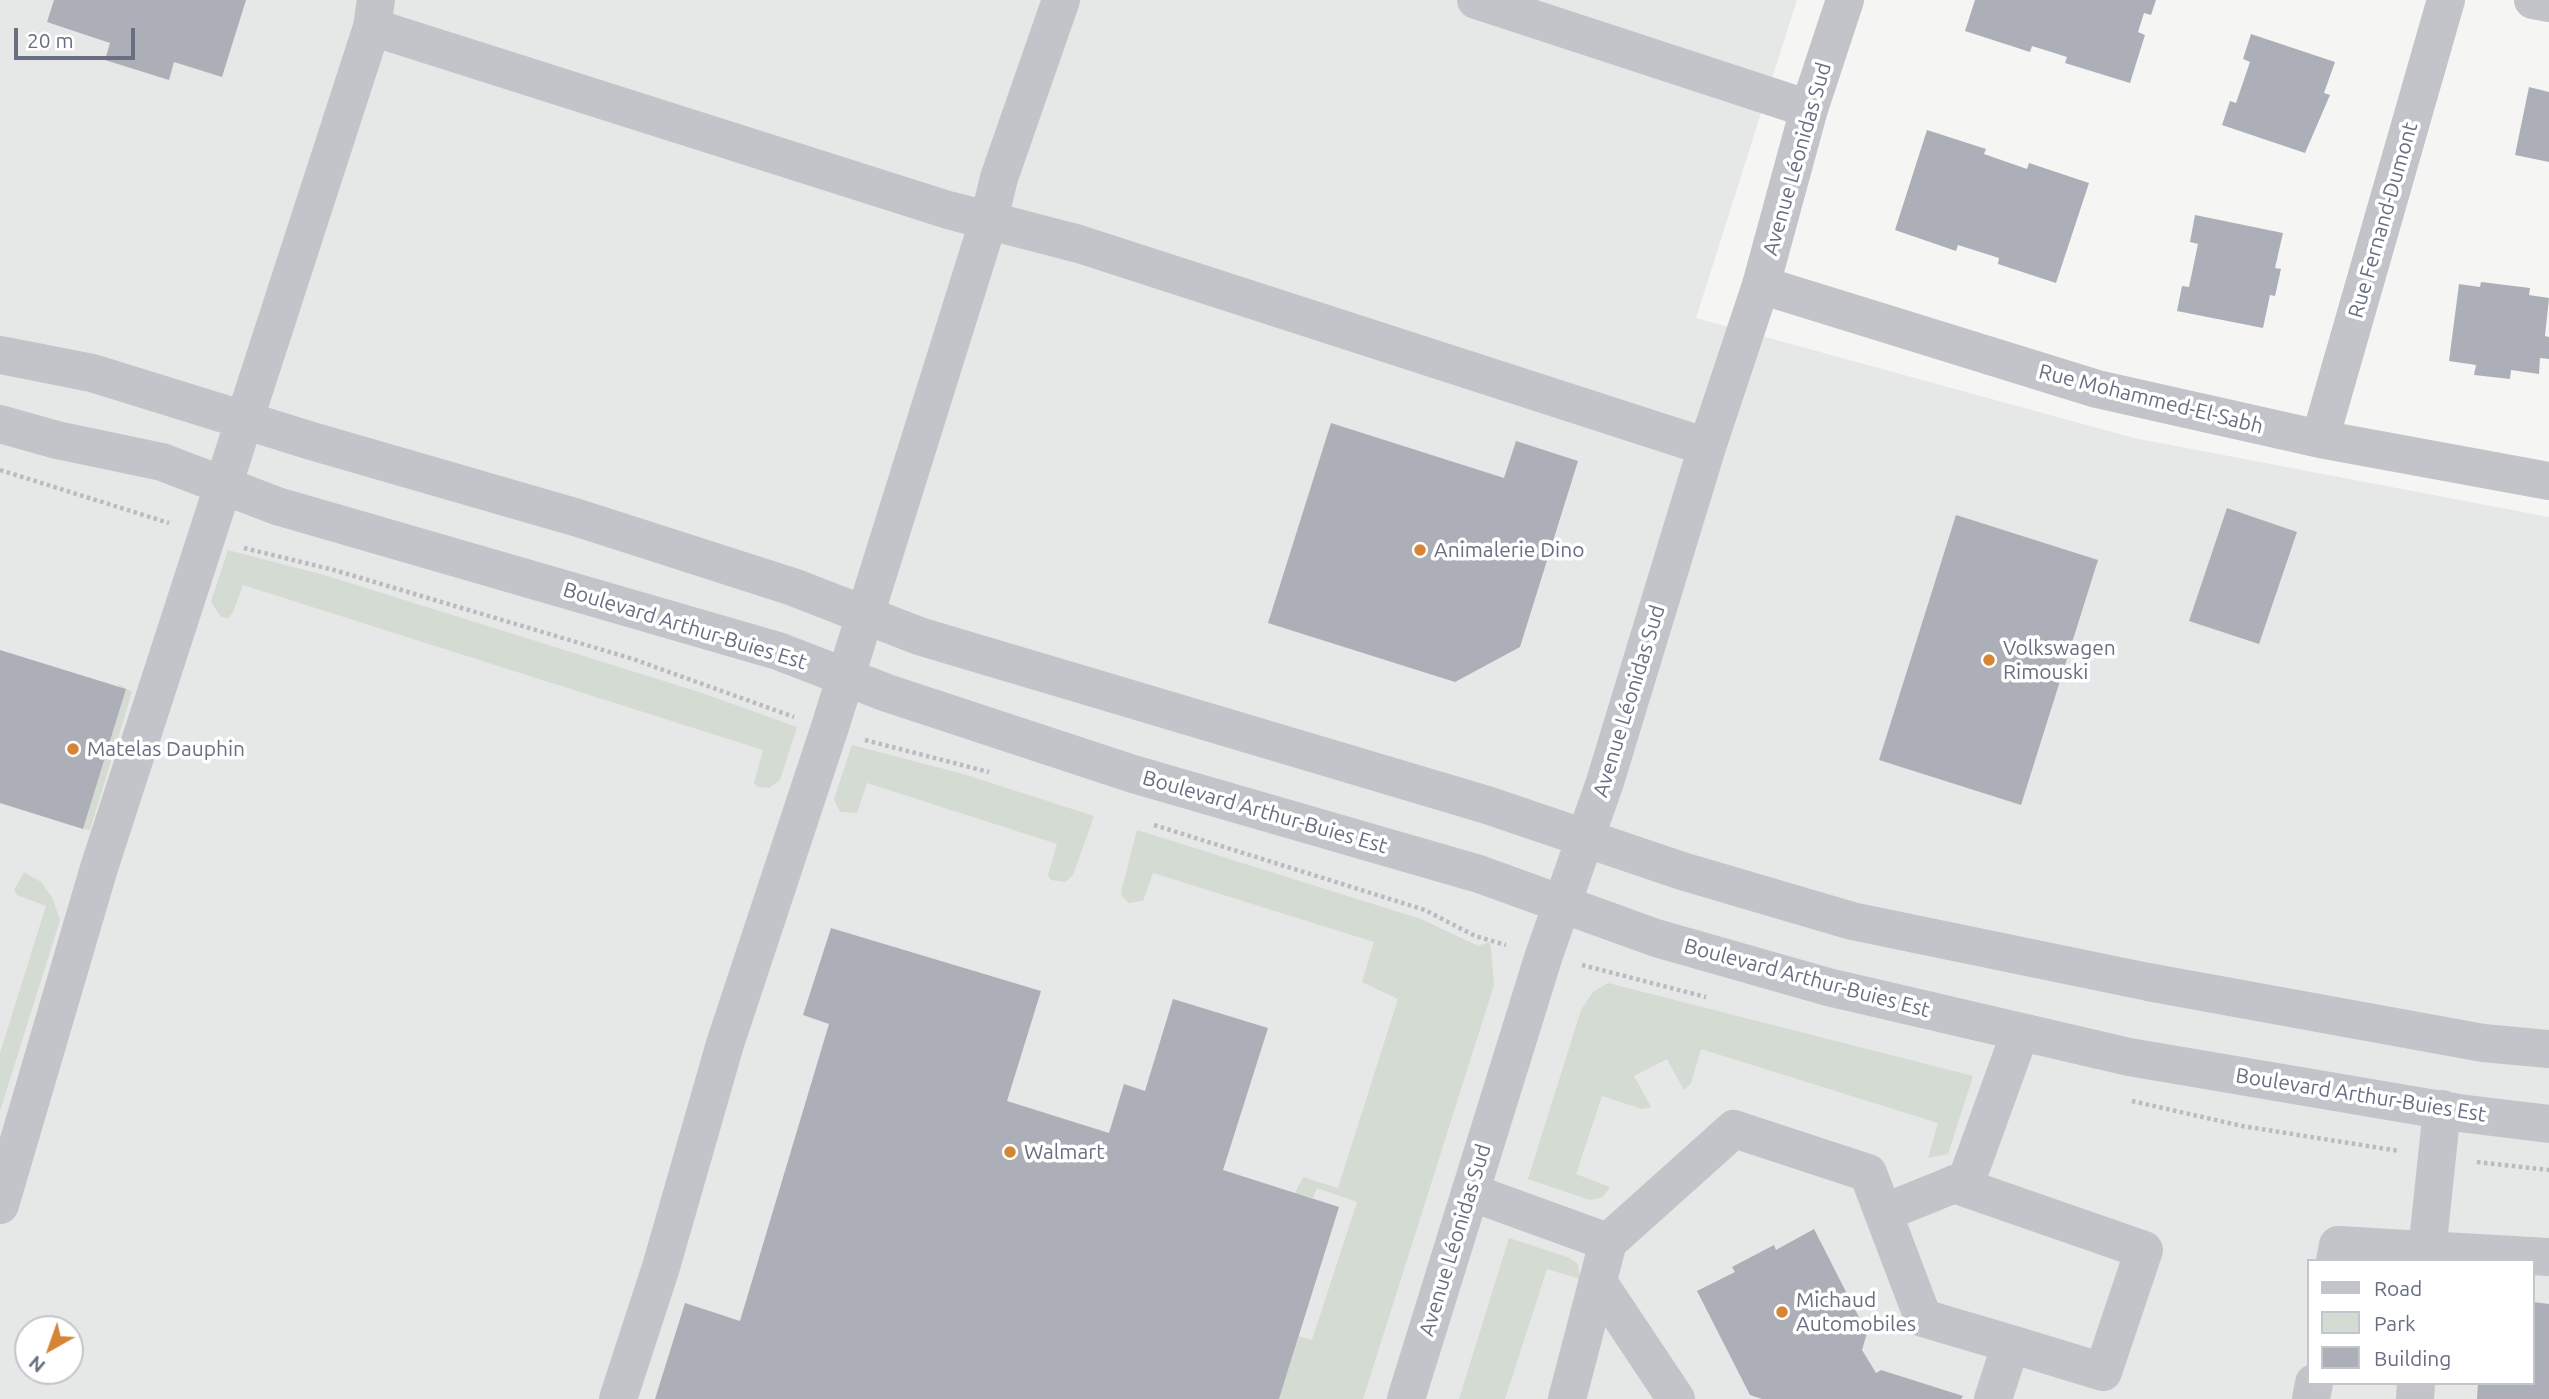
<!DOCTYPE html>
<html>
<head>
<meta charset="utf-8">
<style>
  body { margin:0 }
  #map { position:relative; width:2549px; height:1399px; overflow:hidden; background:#f5f6f3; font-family:Ubuntu,sans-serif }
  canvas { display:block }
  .legend { position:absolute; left:2307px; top:1259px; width:228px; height:126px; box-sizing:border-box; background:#fff; border:2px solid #c3c5cd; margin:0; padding:9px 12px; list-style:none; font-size:21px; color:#686f82 }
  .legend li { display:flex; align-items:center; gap:14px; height:35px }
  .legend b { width:35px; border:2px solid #c3c5cd }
  .north { position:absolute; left:14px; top:1315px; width:70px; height:70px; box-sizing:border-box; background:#fff; border:2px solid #c3c5cd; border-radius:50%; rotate:220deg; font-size:19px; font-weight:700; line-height:28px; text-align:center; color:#686f82 }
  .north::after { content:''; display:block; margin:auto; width:24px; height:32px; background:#d58535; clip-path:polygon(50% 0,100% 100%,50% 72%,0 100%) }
  .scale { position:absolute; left:14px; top:28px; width:121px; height:32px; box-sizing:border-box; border:4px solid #686f82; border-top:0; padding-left:9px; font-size:21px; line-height:24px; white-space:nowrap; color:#686f82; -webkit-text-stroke:5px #fff; paint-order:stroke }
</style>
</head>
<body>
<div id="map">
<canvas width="2549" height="1399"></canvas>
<ul class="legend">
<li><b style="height:9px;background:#c2c4c9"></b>Road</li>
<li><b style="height:19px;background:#d4dbd3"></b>Park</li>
<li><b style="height:19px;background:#acafb7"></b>Building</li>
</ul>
<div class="north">N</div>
<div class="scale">20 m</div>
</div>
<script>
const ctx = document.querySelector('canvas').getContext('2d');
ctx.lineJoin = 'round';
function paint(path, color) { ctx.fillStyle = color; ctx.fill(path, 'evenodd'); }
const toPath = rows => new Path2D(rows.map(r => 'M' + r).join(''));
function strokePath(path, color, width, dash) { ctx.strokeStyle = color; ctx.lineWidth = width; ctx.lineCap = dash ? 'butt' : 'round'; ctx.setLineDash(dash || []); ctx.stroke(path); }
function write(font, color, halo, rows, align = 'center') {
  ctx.font = font + ' Ubuntu,sans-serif'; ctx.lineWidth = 7; ctx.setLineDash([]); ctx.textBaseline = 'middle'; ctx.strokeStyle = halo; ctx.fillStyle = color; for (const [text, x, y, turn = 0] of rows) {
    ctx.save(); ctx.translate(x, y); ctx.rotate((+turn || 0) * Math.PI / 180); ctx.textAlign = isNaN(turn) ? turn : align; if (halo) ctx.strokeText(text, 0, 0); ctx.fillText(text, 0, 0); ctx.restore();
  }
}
const built = toPath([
  [0,0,1797,0,1696,318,2134,438,2549,517,2549,1399,0,1399],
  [2309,1261,2533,1261,2533,1383,2309,1383],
  [28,1329,70,1329,70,1371,28,1371]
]);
const green = toPath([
  [228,550,324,575,702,693,797,727,780,780,769,788,758,787,754,783,763,750,243,585,233,612,228,618,221,617,211,602],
  [119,684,132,692,90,830,83,829,126,689,119,686],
  [852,745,963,774,1094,816,1073,875,1065,882,1051,880,1048,875,1057,844,867,783,857,813,840,812,834,799],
  [1137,830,1421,919,1478,946,1489,942,1491,947,1494,985,1363,1399,1279,1399,1299,1336,1312,1340,1357,1202,1317,1188,1313,1198,1295,1193,1303,1177,1338,1188,1398,999,1362,982,1374,942,1153,873,1143,901,1129,903,1121,895,1122,888],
  [24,872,41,882,52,897,60,920,0,1111,0,1053,46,906,17,895,14,890],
  [1608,983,1973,1076,1948,1154,1928,1158,1938,1123,1701,1049,1691,1083,1684,1090,1667,1059,1634,1076,1651,1107,1642,1109,1602,1096,1576,1174,1610,1187,1603,1197,1590,1200,1528,1179,1581,1010,1593,992],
  [1509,1238,1570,1258,1578,1264,1580,1279,1547,1269,1505,1399,1459,1399]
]);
const building = toPath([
  [54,0,246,0,222,77,174,62,169,80,105,60,110,43,47,22],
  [1975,0,2156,0,2151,15,2144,13,2138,32,2145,35,2130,83,2065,63,2067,57,2032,46,2030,52,1965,31],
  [2251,34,2335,62,2324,93,2330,95,2305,153,2222,125,2230,101,2236,103,2250,62,2243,59],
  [2529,87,2549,92,2549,162,2515,155],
  [1927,130,1986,149,1984,154,2027,169,2029,163,2089,183,2056,283,1998,264,1999,258,1958,245,1956,251,1895,230],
  [2195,215,2283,233,2275,268,2281,269,2275,296,2270,295,2263,328,2177,311,2182,286,2189,287,2198,244,2190,242],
  [2481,282,2530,288,2529,295,2549,298,2545,336,2549,337,2549,359,2540,358,2539,374,2511,370,2510,379,2474,375,2476,365,2449,361,2459,284,2480,287],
  [1331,423,1504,478,1516,441,1578,461,1520,647,1455,682,1268,623],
  [2227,508,2297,532,2259,644,2189,621],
  [1956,515,2098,560,2021,805,1879,760],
  [0,650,126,689,83,829,0,803],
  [831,928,1041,991,1007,1101,1109,1133,1124,1084,1145,1091,1173,999,1268,1028,1223,1170,1339,1207,1279,1399,655,1399,685,1303,740,1321,829,1024,803,1015],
  [1814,1229,1867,1333,1862,1350,1876,1373,1881,1370,1963,1396,1961,1399,1762,1399,1750,1395,1697,1291,1735,1272,1732,1267,1774,1245,1776,1250],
  [2533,1302,2549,1304,2549,1399,2477,1399,2478,1383,2533,1383]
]);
const path = toPath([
  [0,470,169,523],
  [244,548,334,570,633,659,794,717],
  [865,740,989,772],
  [1154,825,1425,910,1475,936,1506,945],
  [1582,965,1706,997],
  [2132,1101,2242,1126,2399,1151],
  [2477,1162,2549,1170]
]);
const minor = toPath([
  [1476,0,1809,109],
  [2533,0,2549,3],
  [372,27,948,210,1079,244,1707,447],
  [1761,285,2097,389,2320,439,2549,481],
  [0,355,92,373,315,442,578,518,793,587,919,636,1487,805,1682,871,1852,921,2148,982,2483,1043,2549,1049],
  [0,424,57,440,162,462,277,506,778,651,887,693,1133,774,1479,874,1656,938,1828,987,2129,1057,2459,1113,2549,1124],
  [2320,439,2446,0],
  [1954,1184,2144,1250,2103,1372,2011,1344],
  [1470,1192,1608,1242,1734,1129,1868,1173,1923,1318,2011,1344,1993,1399],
  [0,1205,99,868,372,27,376,0],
  [1883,1213,1967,1179,2020,1033],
  [2335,1261,2338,1245,2549,1257],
  [2426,1261,2442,1109],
  [1598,1282,1676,1399],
  [618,1399,661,1267,725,1044,830,727,989,219,999,178,1061,0],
  [1406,1399,1544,955,1605,782,1707,447,1761,285,1809,109,1845,0],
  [1567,1399,1608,1242],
  [2311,1399,2314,1383],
  [2415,1399,2416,1383]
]);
const markers = [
  [1420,550,7,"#d58535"],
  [1989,660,7,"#d58535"],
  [73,749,7,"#d58535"],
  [1010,1152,7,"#d58535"],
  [1782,1312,7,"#d58535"]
];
const streetNames = [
  ["Avenue Léonidas Sud",1797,159,-74],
  ["Rue Fernand-Dumont",2383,220,-74],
  ["Rue Mohammed-El-Sabh",2151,399,14],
  ["Boulevard Arthur-Buies Est",685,626,17],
  ["Avenue Léonidas Sud",1629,701,-73],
  ["Boulevard Arthur-Buies Est",1265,812,16],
  ["Boulevard Arthur-Buies Est",1807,978,15],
  ["Boulevard Arthur-Buies Est",2361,1095,9],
  ["Avenue Léonidas Sud",1455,1240,-73]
];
const poiNames = [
  ["Animalerie Dino",1434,550],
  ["Volkswagen",2003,648],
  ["Rimouski",2003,672],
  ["Matelas Dauphin",87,749],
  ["Walmart",1024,1152],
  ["Michaud",1796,1300],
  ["Automobiles",1796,1324]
];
paint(built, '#e6e7e7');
paint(green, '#d4dbd3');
paint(building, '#acafb7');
strokePath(path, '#babbbf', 4.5, [3.5, 3.5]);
strokePath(minor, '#c2c4c9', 38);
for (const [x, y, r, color] of markers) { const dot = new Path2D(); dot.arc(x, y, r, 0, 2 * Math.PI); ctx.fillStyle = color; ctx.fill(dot); strokePath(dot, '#fff', 2.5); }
write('21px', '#686f82', '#fff', streetNames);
write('21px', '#686f82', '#fff', poiNames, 'left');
</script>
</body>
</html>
